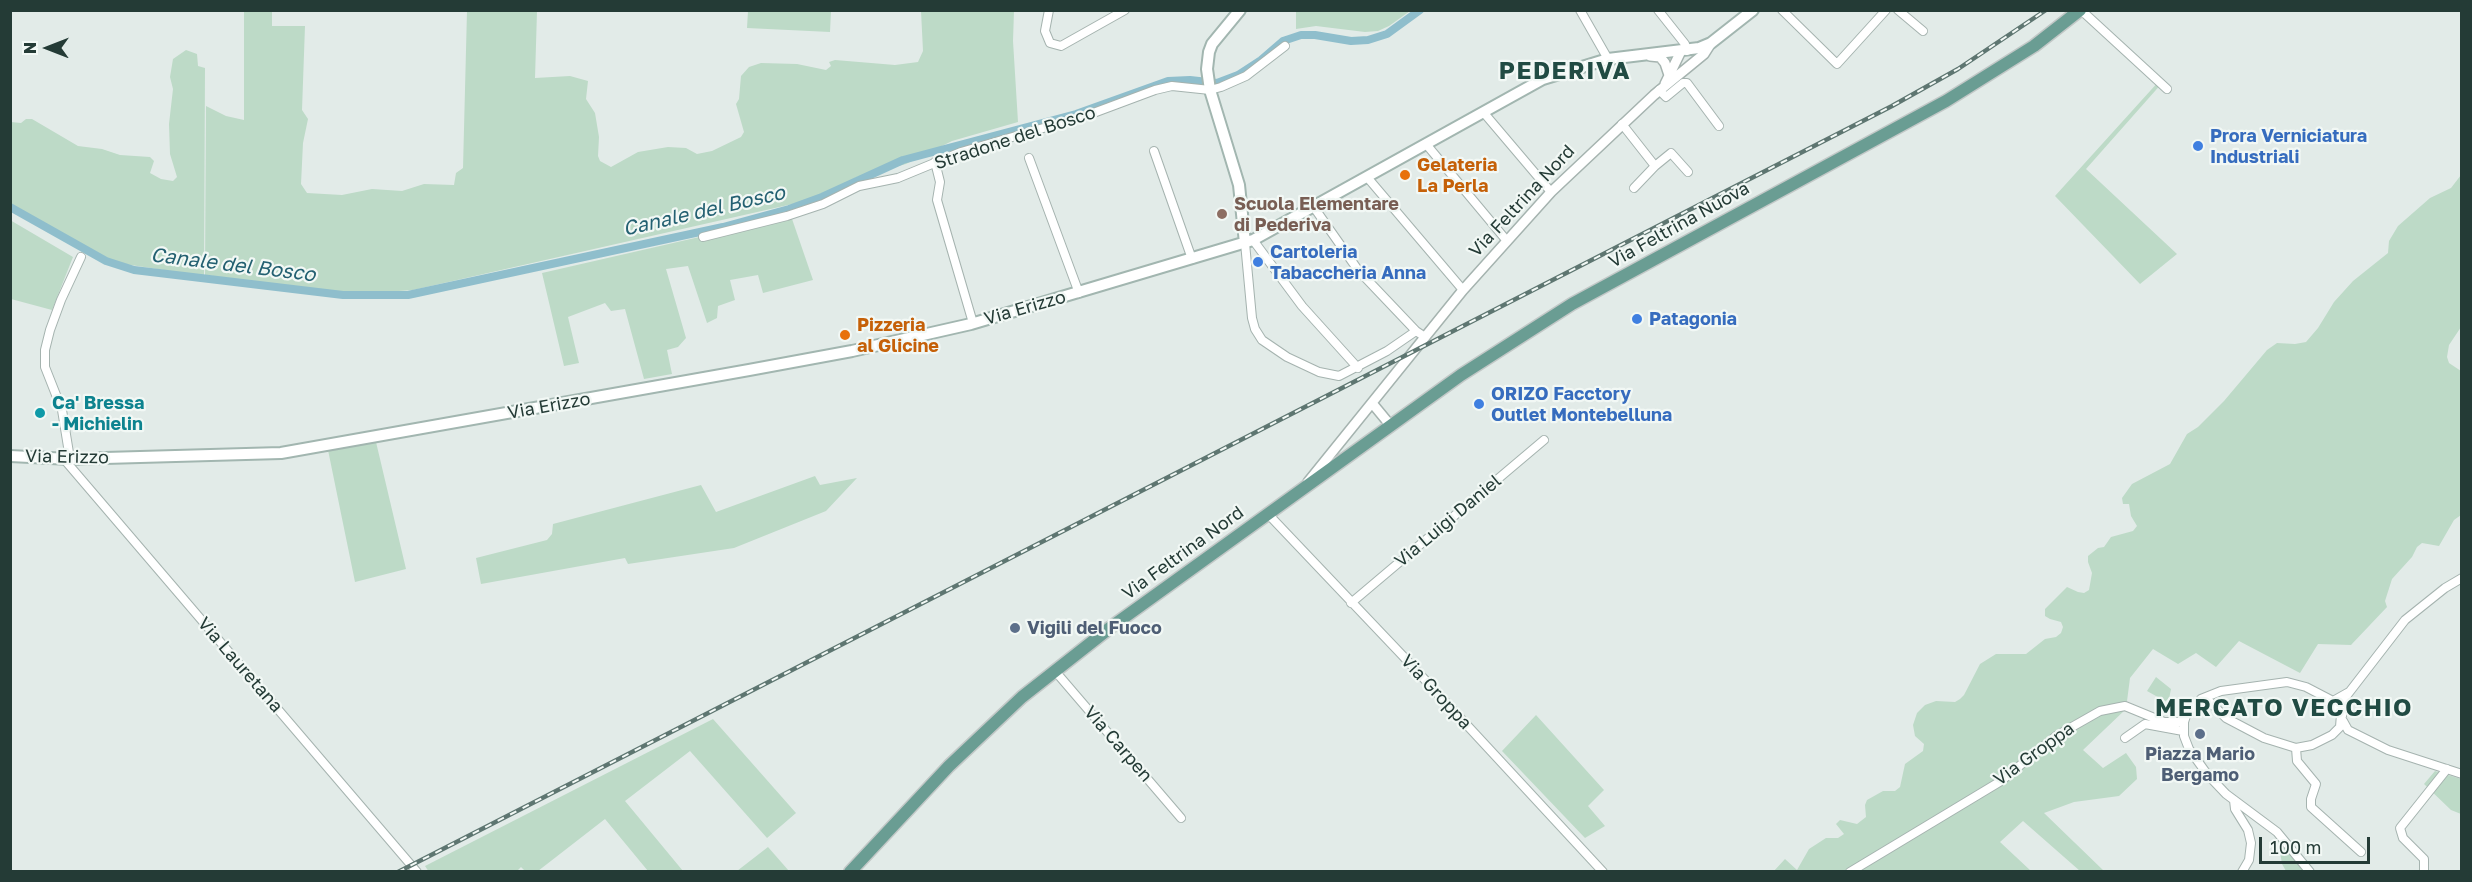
<!DOCTYPE html>
<html>
<head>
<meta charset="utf-8">
<style>
  body { margin:0 }
  #map { position:relative; width:2472px; height:882px; overflow:hidden; background:#e2ebe8; font-family:"Golos Text",sans-serif }
  canvas { display:block }
  .frame { position:absolute; inset:0; border:12px solid #243b36; pointer-events:none }
  .north { position:absolute; left:18px; top:18px; width:60px; height:60px; -webkit-text-stroke:4px #f2f8f5; paint-order:stroke; rotate:270deg; font-size:16px; font-weight:700; line-height:24px; text-align:center; color:#243b36 }
  .north::after { content:''; display:block; margin:auto; width:21px; height:27px; background:#243b36; clip-path:polygon(50% 0,100% 100%,50% 72%,0 100%) }
  .scale { position:absolute; left:2259px; top:837px; width:111px; height:27px; box-sizing:border-box; border:3px solid #243b36; border-top:0; padding-left:8px; font-size:18px; line-height:21px; white-space:nowrap; color:#243b36; -webkit-text-stroke:4px #f2f8f5; paint-order:stroke }
</style>
</head>
<body>
<div id="map">
<canvas width="2472" height="882"></canvas>
<div class="frame"></div>
<div class="north">N</div>
<div class="scale">100 m</div>
</div>
<script>
const ctx = document.querySelector('canvas').getContext('2d');
ctx.lineJoin = 'round';
function paint(path, color) { ctx.fillStyle = color; ctx.fill(path, 'evenodd'); }
const toPath = rows => new Path2D(rows.map(r => 'M' + r).join(''));
function strokePath(path, color, width, dash) { ctx.strokeStyle = color; ctx.lineWidth = width; ctx.lineCap = dash ? 'butt' : 'round'; ctx.setLineDash(dash || []); ctx.stroke(path); }
function write(font, color, halo, rows, align = 'center') {
  ctx.font = font + ' "Golos Text",sans-serif'; ctx.lineWidth = 4.5; ctx.setLineDash([]); ctx.textBaseline = 'middle'; ctx.strokeStyle = halo; ctx.fillStyle = color; for (const [text, x, y, turn = 0] of rows) {
    ctx.save(); ctx.translate(x, y); ctx.rotate((+turn || 0) * Math.PI / 180); ctx.textAlign = isNaN(turn) ? turn : align; if (halo) ctx.strokeText(text, 0, 0); ctx.fillText(text, 0, 0); ctx.restore();
  }
}
const green = toPath([
  [1370,10,1410,11,1389,26,1378,31,1365,32,1316,26,1296,29,1296,12,1293,11],
  [244,11,272,11,272,26,305,26,302,110,308,119,303,143,301,184,307,193,342,195,372,189,402,191,424,184,454,185,456,173,463,168,467,11,537,11,535,78,570,76,588,81,586,99,595,113,599,137,598,156,600,161,611,167,638,152,668,147,686,148,697,154,712,151,741,137,744,132,736,104,739,99,741,76,749,67,761,63,797,64,826,70,831,66,829,62,835,60,895,65,918,62,923,51,921,11,1014,11,1013,41,1018,122,952,141,906,164,857,177,827,193,797,203,413,290,356,294,205,275,206,106,226,116,244,120],
  [748,11,831,11,830,32,747,28],
  [186,50,197,54,198,66,205,68,204,276,124,264,103,257,11,206,11,122,21,123,26,119,32,119,78,146,102,149,120,155,150,157,154,161,150,173,161,179,173,181,177,177,170,154,169,124,173,89,170,77,173,59],
  [2160,80,2163,82,2086,169,2177,254,2140,284,2055,196],
  [2461,175,2461,327,2449,345,2447,357,2449,363,2461,371,2461,515,2454,520,2439,546,2422,543,2417,547,2412,557,2392,579,2385,601,2387,607,2351,645,2318,644,2300,673,2239,641,2216,667,2196,653,2178,664,2153,649,2130,678,2126,709,2083,750,2103,768,2126,753,2136,767,2137,779,2119,796,2074,802,2044,813,2104,871,2080,871,2023,821,2000,842,2031,871,1773,872,1785,859,1797,870,1809,849,1826,838,1838,838,1844,834,1836,824,1840,820,1857,824,1866,817,1865,805,1867,800,1883,791,1895,791,1900,787,1905,764,1923,751,1924,744,1915,736,1913,725,1917,713,1925,705,1936,701,1955,702,1960,699,1964,695,1980,664,1996,654,2026,654,2045,639,2056,637,2061,633,2063,627,2061,622,2050,619,2045,616,2045,609,2067,587,2078,592,2084,593,2089,590,2092,573,2088,562,2088,556,2098,548,2104,547,2111,537,2133,531,2137,526,2131,516,2129,504,2123,504,2122,498,2132,484,2170,464,2187,434,2198,427,2224,401,2267,350,2277,343,2295,344,2306,342,2318,328,2334,302,2353,281,2388,253,2389,241,2398,226,2430,198,2451,188],
  [791,216,813,280,763,293,758,275,730,280,735,300,718,306,717,318,707,323,688,266,666,269,686,338,678,347,667,350,672,374,644,379,625,309,611,311,605,303,568,317,579,363,564,366,542,273],
  [10,220,73,257,52,310,11,299],
  [376,442,406,569,355,582,328,450],
  [815,476,820,485,857,478,826,511,734,548,628,564,625,558,481,584,476,558,547,540,552,534,553,524,701,485,716,512],
  [2156,677,2171,689,2169,699,2165,701,2147,691],
  [1536,715,1604,790,1588,806,1605,826,1585,838,1502,751],
  [713,719,796,813,767,838,690,751,625,801,683,871,648,871,605,819,538,871,525,871,521,867,516,872,429,872,425,866],
  [2435,771,2461,779,2461,814,2451,810,2424,784],
  [2278,840,2305,871,2286,871,2282,864],
  [768,847,789,871,737,871]
]);
const canal = toPath([
  [10,207,106,261,134,270,343,295,408,295,723,227,789,209,822,197,903,160,1076,114,1168,81,1190,80,1217,83,1238,75,1261,60,1283,41,1301,35,1315,35,1351,41,1368,40,1387,34,1420,10]
]);
const minor = toPath([
  [1049,10,1045,31,1050,43,1061,46,1125,10],
  [1580,10,1608,59],
  [1658,10,1685,44,1687,51],
  [1782,10,1837,64,1886,10],
  [1898,10,1923,31],
  [2081,10,2167,89],
  [1659,90,1666,97,1683,83,1687,83,1719,126],
  [1484,113,1551,192],
  [1622,124,1655,166,1671,153,1688,172],
  [1426,144,1507,241],
  [1154,151,1192,259],
  [1029,158,1079,293],
  [935,162,940,182,937,200,973,323],
  [1367,177,1463,290],
  [1634,188,1655,166],
  [1313,206,1358,270,1416,331],
  [703,237,787,216,823,204,859,186,898,178,961,152,1088,115,1155,90,1172,86,1210,90,1221,87,1246,76,1285,46],
  [1253,240,1302,306,1358,368],
  [1245,243,1252,318,1255,329,1262,340,1287,357,1319,372,1339,376,1387,351,1416,331,1425,337],
  [63,458,417,872],
  [70,459,62,410,45,367,45,350,50,330,61,300,81,257],
  [1268,514,1402,655,1603,872],
  [1351,603,1544,440],
  [1055,671,1181,818],
  [2200,701,2209,701,2226,718,2264,738,2296,748,2312,745,2332,735,2340,727,2341,714,2326,700],
  [2342,716,2344,699,2405,620,2445,588,2462,578],
  [2343,721,2348,730,2388,750,2462,774],
  [2184,722,2184,736,2189,749,2207,774,2226,794,2277,832,2310,872],
  [2125,738,2145,724,2183,731],
  [2296,748,2297,761,2316,784,2311,799,2311,807,2361,852],
  [2234,800,2235,809,2248,830,2251,843,2249,860,2242,872],
  [1850,872,2001,781,2056,736,2100,711,2125,706,2164,722,2184,722,2187,713,2201,699,2221,691,2287,682,2306,687,2333,701,2349,692],
  [2424,872,2424,859,2403,838,2400,828,2447,769]
]);
const tertiary = toPath([
  [1650,56,1660,57,1665,63,1669,75],
  [1665,84,1681,51],
  [1372,403,1391,426],
  [1308,482,1463,290,1551,192,1654,95,1704,54,1711,43]
]);
const secondary = toPath([
  [1240,10,1212,44,1209,52,1207,69,1210,90,1239,185,1245,243],
  [10,456,70,459,281,453,749,370,852,351,971,324,1253,240,1543,79,1608,59,1699,48,1711,43,1753,10]
]);
const primary = toPath([
  [850,872,949,766,1022,697,1111,627,1461,375,1572,304,1946,101,2034,46,2080,10]
]);
const rail = toPath([
  [398,872,1892,106,1958,69,2046,10]
]);
const markers = [
  [2198,146,6,"#3f7fe0"],
  [1405,175,6,"#e8710a"],
  [1222,214,6,"#8d6e63"],
  [1258,262,6,"#3f7fe0"],
  [1637,319,6,"#3f7fe0"],
  [845,335,6,"#e8710a"],
  [1479,404,6,"#3f7fe0"],
  [40,413,6,"#0f9aa8"],
  [1015,628,6,"#5c6f8a"],
  [2200,734,6,"#5c6f8a"]
];
const shopNames = [
  ["Prora Verniciatura",2210,136],
  ["Industriali",2210,157],
  ["Cartoleria",1270,252],
  ["Tabaccheria Anna",1270,273],
  ["Patagonia",1649,319],
  ["ORIZO Facctory",1491,394],
  ["Outlet Montebelluna",1491,415]
];
const streetNames = [
  ["Stradone del Bosco",1015,138,-18],
  ["Via Feltrina Nord",1522,201,-47],
  ["Via Feltrina Nuova",1679,225,-29],
  ["Via Erizzo",1025,308,-16],
  ["Via Erizzo",549,406,-10],
  ["Via Erizzo",67,457,1],
  ["Via Luigi Daniel",1448,521,-40],
  ["Via Feltrina Nord",1183,553,-36],
  ["Via Lauretana",240,665,49],
  ["Via Groppa",1436,692,47],
  ["Via Carpen",1118,744,49],
  ["Via Groppa",2034,754,-36]
];
const foodNames = [
  ["Gelateria",1417,165],
  ["La Perla",1417,186],
  ["Pizzeria",857,325],
  ["al Glicine",857,346]
];
const educationNames = [
  ["Scuola Elementare",1234,204],
  ["di Pederiva",1234,225]
];
const cultureNames = [
  ["Ca' Bressa",52,403],
  ["- Michielin",52,424]
];
const serviceNames = [
  ["Vigili del Fuoco",1027,628],
  ["Piazza Mario",2200,754,"center"],
  ["Bergamo",2200,775,"center"]
];
const waterNames = [
  ["Canale del Bosco",704,211,-13],
  ["Canale del Bosco",233,265,7]
];
const districtNames = [
  ["PEDERIVA",1565,71],
  ["MERCATO VECCHIO",2284,708]
];
paint(green, '#bddac7');
strokePath(canal, '#8fbecc', 8);
strokePath(minor, '#a5b3af', 10);
strokePath(tertiary, '#a5b3af', 12);
strokePath(secondary, '#a2b6b0', 14);
strokePath(primary, '#c2c8c7', 15);
strokePath(minor, '#fff', 8);
strokePath(tertiary, '#fff', 9);
strokePath(secondary, '#fff', 10);
strokePath(primary, '#6a9d93', 12);
strokePath(rail, '#5e7671', 4.5);
strokePath(rail, '#f2f8f5', 2, [7]);
for (const [x, y, r, color] of markers) { const dot = new Path2D(); dot.arc(x, y, r, 0, 2 * Math.PI); ctx.fillStyle = color; ctx.fill(dot); strokePath(dot, '#f2f8f5', 2); }
write('bold 18px', '#366cbe', '#f2f8f5', shopNames, 'left');
write('18px', '#243b36', '#f2f8f5', streetNames);
write('bold 18px', '#c56008', '#f2f8f5', foodNames, 'left');
write('bold 18px', '#785e54', '#f2f8f5', educationNames, 'left');
write('bold 18px', '#0d838f', '#f2f8f5', cultureNames, 'left');
write('bold 18px', '#4e5e75', '#f2f8f5', serviceNames, 'left');
write('italic 20px', '#236071', '#f2f8f5', waterNames);
ctx.letterSpacing = '1.5px';
write('bold 24px', '#214b43', '#f2f8f5', districtNames);
ctx.letterSpacing = '0px';
</script>
</body>
</html>
